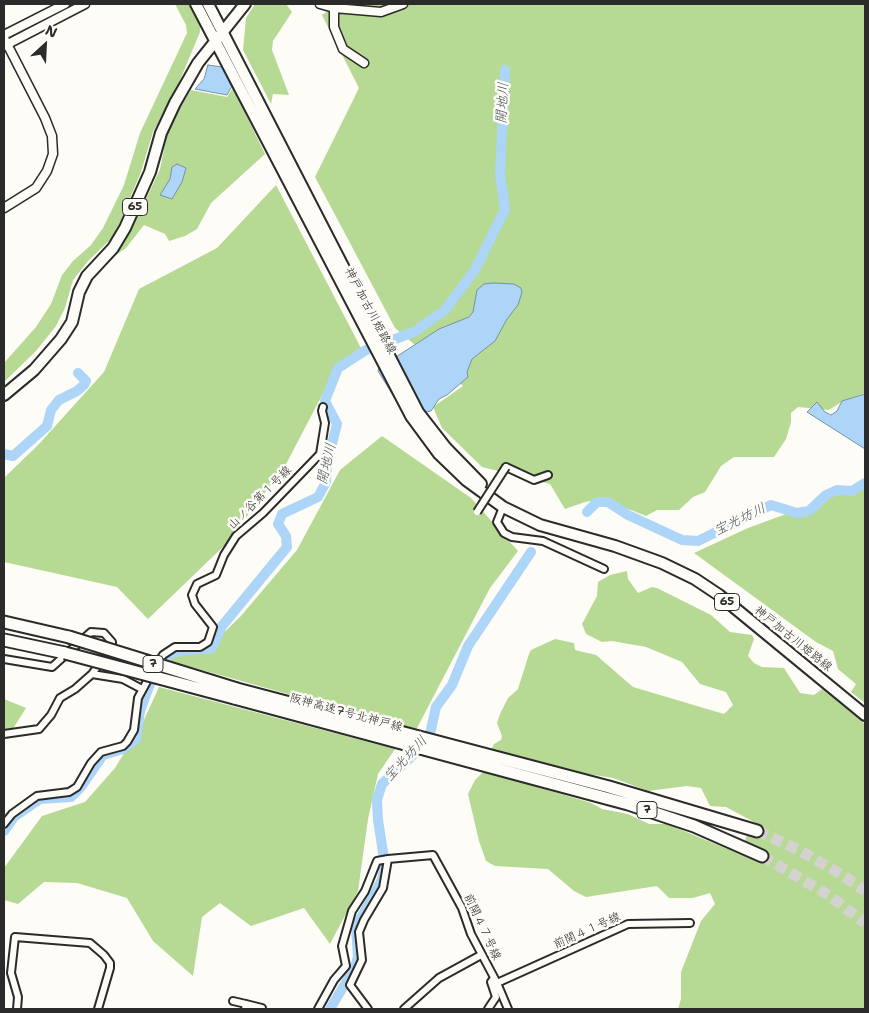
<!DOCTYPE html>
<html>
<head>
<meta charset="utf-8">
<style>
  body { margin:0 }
  #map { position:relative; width:869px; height:1013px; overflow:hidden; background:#fdfcf7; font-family:"Shantell Sans",sans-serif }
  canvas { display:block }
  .frame { position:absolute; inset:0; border:5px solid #2b2b2b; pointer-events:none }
  .north { position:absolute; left:20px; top:20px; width:50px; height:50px; -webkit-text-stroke:4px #fdfcf7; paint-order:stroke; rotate:25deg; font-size:14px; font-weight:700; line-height:20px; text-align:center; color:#2b2b2b }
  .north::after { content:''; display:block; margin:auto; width:18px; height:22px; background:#2b2b2b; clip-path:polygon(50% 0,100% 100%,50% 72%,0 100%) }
</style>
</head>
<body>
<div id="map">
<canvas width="869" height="1013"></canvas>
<div class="frame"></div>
<div class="north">N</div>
</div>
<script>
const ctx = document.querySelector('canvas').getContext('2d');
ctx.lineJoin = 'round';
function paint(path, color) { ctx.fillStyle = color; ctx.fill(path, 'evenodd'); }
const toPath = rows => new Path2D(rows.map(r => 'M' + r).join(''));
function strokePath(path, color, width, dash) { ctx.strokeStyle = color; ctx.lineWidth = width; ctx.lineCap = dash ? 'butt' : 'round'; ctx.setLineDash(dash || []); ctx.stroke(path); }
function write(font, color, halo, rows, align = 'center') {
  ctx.font = font + ' "Shantell Sans","Klee One",sans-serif'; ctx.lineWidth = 5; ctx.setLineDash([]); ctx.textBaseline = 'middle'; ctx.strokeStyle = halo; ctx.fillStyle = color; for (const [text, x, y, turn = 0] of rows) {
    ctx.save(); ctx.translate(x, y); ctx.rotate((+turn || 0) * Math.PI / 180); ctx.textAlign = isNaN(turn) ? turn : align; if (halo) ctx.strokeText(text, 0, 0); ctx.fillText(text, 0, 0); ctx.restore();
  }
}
const green = toPath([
  [175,4,191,4,201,22,200,32,180,80,153,132,141,172,114,236,89,260,73,280,65,308,56,326,36,351,4,382,4,363,36,327,51,304,62,275,73,261,91,245,103,228,124,185,140,133,187,33,186,25],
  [255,4,286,4,292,12,273,41,272,50,289,95,273,94,271,104,243,50,246,18],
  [339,4,865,4,865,393,840,403,829,410,798,407,791,413,791,422,786,439,774,457,734,457,721,466,705,492,693,497,679,510,657,510,646,516,603,499,585,502,565,509,550,484,482,467,442,428,433,407,463,386,395,328,315,177,359,88,322,15],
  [233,88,265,154,211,203,197,229,185,236,169,241,165,234,144,225,126,248,109,260,121,246,142,208,160,169,167,135,179,109,191,90,227,97],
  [276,185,361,348,330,380,285,466,226,544,148,619,117,587,4,562,4,478,39,444,104,372,139,289,217,248],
  [382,436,471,498,518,551,490,588,416,730,170,661,173,655,208,648,240,617,297,550,340,470],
  [865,482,865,703,851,692,856,684,838,669,833,651,816,642,694,553,748,528,786,514,815,508,837,493],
  [627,571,628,579,638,593,652,587,657,588,711,615,730,632,752,635,754,639,748,656,754,663,762,667,784,668,800,693,814,695,822,689,865,724,865,1009,678,1009,681,999,681,972,701,921,715,904,710,893,693,898,669,898,657,886,586,897,574,891,548,869,495,866,486,861,479,841,468,794,475,780,484,771,591,803,602,809,628,814,649,824,667,824,759,862,764,852,745,842,747,833,762,838,765,828,726,807,710,806,701,788,687,786,648,791,613,778,576,772,491,750,494,744,501,740,502,736,497,723,500,714,508,698,518,689,529,654,531,650,555,639,574,643,575,650,596,655,633,687,724,714,733,705,726,692,700,684,682,662,646,647,612,641,602,642,586,634,582,624,597,596,598,582,610,575],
  [159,687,395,749,378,774,368,819,358,891,330,944,304,908,251,926,220,903,202,917,193,976,153,941,127,898,77,883,44,882,18,904,4,900,4,868,42,816,85,802,115,768,143,722],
  [4,699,26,708,11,732,4,736]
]);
const water = toPath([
  [208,65,222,67,232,86,227,95,195,89,204,79,208,65],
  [177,164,186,168,182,182,172,199,160,195,170,179,172,167,177,164],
  [493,283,514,284,521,288,522,292,518,305,507,319,495,341,472,359,467,372,468,377,447,395,439,399,431,411,426,412,424,416,406,413,402,410,378,371,379,368,439,329,469,317,473,312,477,290,484,284,493,283],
  [865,394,865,449,807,412,817,402,825,412,831,415,837,411,842,401,865,394]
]);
const river = toPath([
  [4,454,13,456,47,426,51,410,59,400,77,391,84,385,86,381,78,373],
  [587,512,597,502,608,502,628,515,682,540,698,541,771,505,797,513,809,511,826,495,837,490,852,491,865,483],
  [4,831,14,817,40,799,71,797,81,787,103,755,123,749,136,739,140,711,150,684,166,656,179,651,212,648,222,626,287,547,286,536,278,524,282,514,318,497,326,482,327,464,337,424,325,401,338,368,366,350,414,332,445,310,475,270,505,209,500,175,505,70],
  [330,1009,355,967,358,957,356,927,382,880,385,865,378,820,377,800,382,784,415,753,430,734,436,707,452,685,468,646,531,552]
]);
const motorwayTunnel = toPath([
  [757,831,799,850,844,876,865,891],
  [762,856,830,896,865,923]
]);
const minor = toPath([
  [506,467,534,480,548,475],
  [503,507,497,522,504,533,512,537,543,541,604,569],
  [4,659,52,667,91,632,104,633,112,642,112,647,92,674,75,689,60,698,51,715,39,729,4,734],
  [156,665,163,655,175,647,200,647,208,642,213,627,195,604,192,595,197,584,216,575,224,555,236,536,263,513,320,454,325,423,322,411,323,407],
  [92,674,123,679,142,689],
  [4,824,12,814,37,796,69,792,77,787,91,763,101,752,123,746,127,742,134,730,138,698,151,674],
  [497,983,628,924,690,923],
  [233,1001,246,1004],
  [17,1009,18,997,11,973,15,937,90,943,104,955,110,963,110,968,98,1009],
  [245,1009,246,1004,262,1008],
  [318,1009,334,980,346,966,342,946,352,911,365,891,377,861,388,859],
  [368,1009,350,985,362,960,359,932,364,920,383,888,388,859,433,855,462,908,471,934,497,983,508,1009],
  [404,1009,439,978,481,955],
  [488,1009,496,997,491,982,494,978]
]);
const tertiary = toPath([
  [320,4,334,8,381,12,403,4],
  [334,8,334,27,343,49,364,63],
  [4,35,65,4],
  [4,38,45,118,52,136,53,154,47,171,36,188,4,208],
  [4,46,85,4]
]);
const primary = toPath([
  [196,4,411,416,439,454,466,480,503,507,540,525,615,546,662,563,695,579,719,595,865,715],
  [208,4,418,412,446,448,481,484],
  [4,395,34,370,61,339,72,322,79,292,87,276,113,248,125,228,150,172,161,133,175,103,198,63,245,4]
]);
const motorway = toPath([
  [4,622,69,637],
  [4,640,65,653],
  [237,689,609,787,757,831],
  [234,698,628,804,694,826,762,856]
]);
const minorBridge = toPath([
  [477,512,506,467]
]);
const motorwayBridge = toPath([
  [69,637,237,689],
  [65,653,234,698]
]);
const shields = [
  [135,207,25],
  [727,602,25],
  [153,664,20],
  [647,810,20]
];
const shieldNames = [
  ["65",135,207],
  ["65",727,602],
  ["7",153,664],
  ["7",647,810]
];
const streetNames = [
  ["神戸加古川姫路線",370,311,62],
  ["山ノ谷第１号線",260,498,-45],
  ["神戸加古川姫路線",793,639,39],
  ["阪神高速7号北神戸線",346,713,15],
  ["前開４７号線",482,927,65],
  ["前開４１号線",587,931,-24]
];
const waterNames = [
  ["開地川",503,103,-87],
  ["開地川",327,464,-77],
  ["宝光坊川",740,520,-26],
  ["宝光坊川",406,759,-47]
];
paint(green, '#b6d993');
paint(water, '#add5f7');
strokePath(water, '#7991a5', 1);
strokePath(river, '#add5f7', 10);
strokePath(motorwayTunnel, '#d3d2ce', 11, [11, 5.5]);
strokePath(minor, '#2b2b2b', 10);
strokePath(tertiary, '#2b2b2b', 11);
strokePath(primary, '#2b2b2b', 14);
strokePath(motorway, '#2b2b2b', 15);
strokePath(minor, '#fdfcf7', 6);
strokePath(tertiary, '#fdfcf7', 8);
strokePath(primary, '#fdfcf7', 10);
strokePath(motorway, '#fdfcf7', 11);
strokePath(minorBridge, '#2b2b2b', 10, []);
strokePath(motorwayBridge, '#2b2b2b', 15, []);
strokePath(minorBridge, '#fdfcf7', 6);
strokePath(motorwayBridge, '#fdfcf7', 11);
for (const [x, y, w] of shields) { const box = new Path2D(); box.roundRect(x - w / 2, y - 8.5, w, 17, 4); ctx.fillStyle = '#fdfcf7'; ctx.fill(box); strokePath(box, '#2b2b2b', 1); }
write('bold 11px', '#2b2b2b', null, shieldNames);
write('12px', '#2b2b2b', '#fdfcf7', streetNames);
write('italic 14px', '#4c565e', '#fdfcf7', waterNames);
</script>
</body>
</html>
